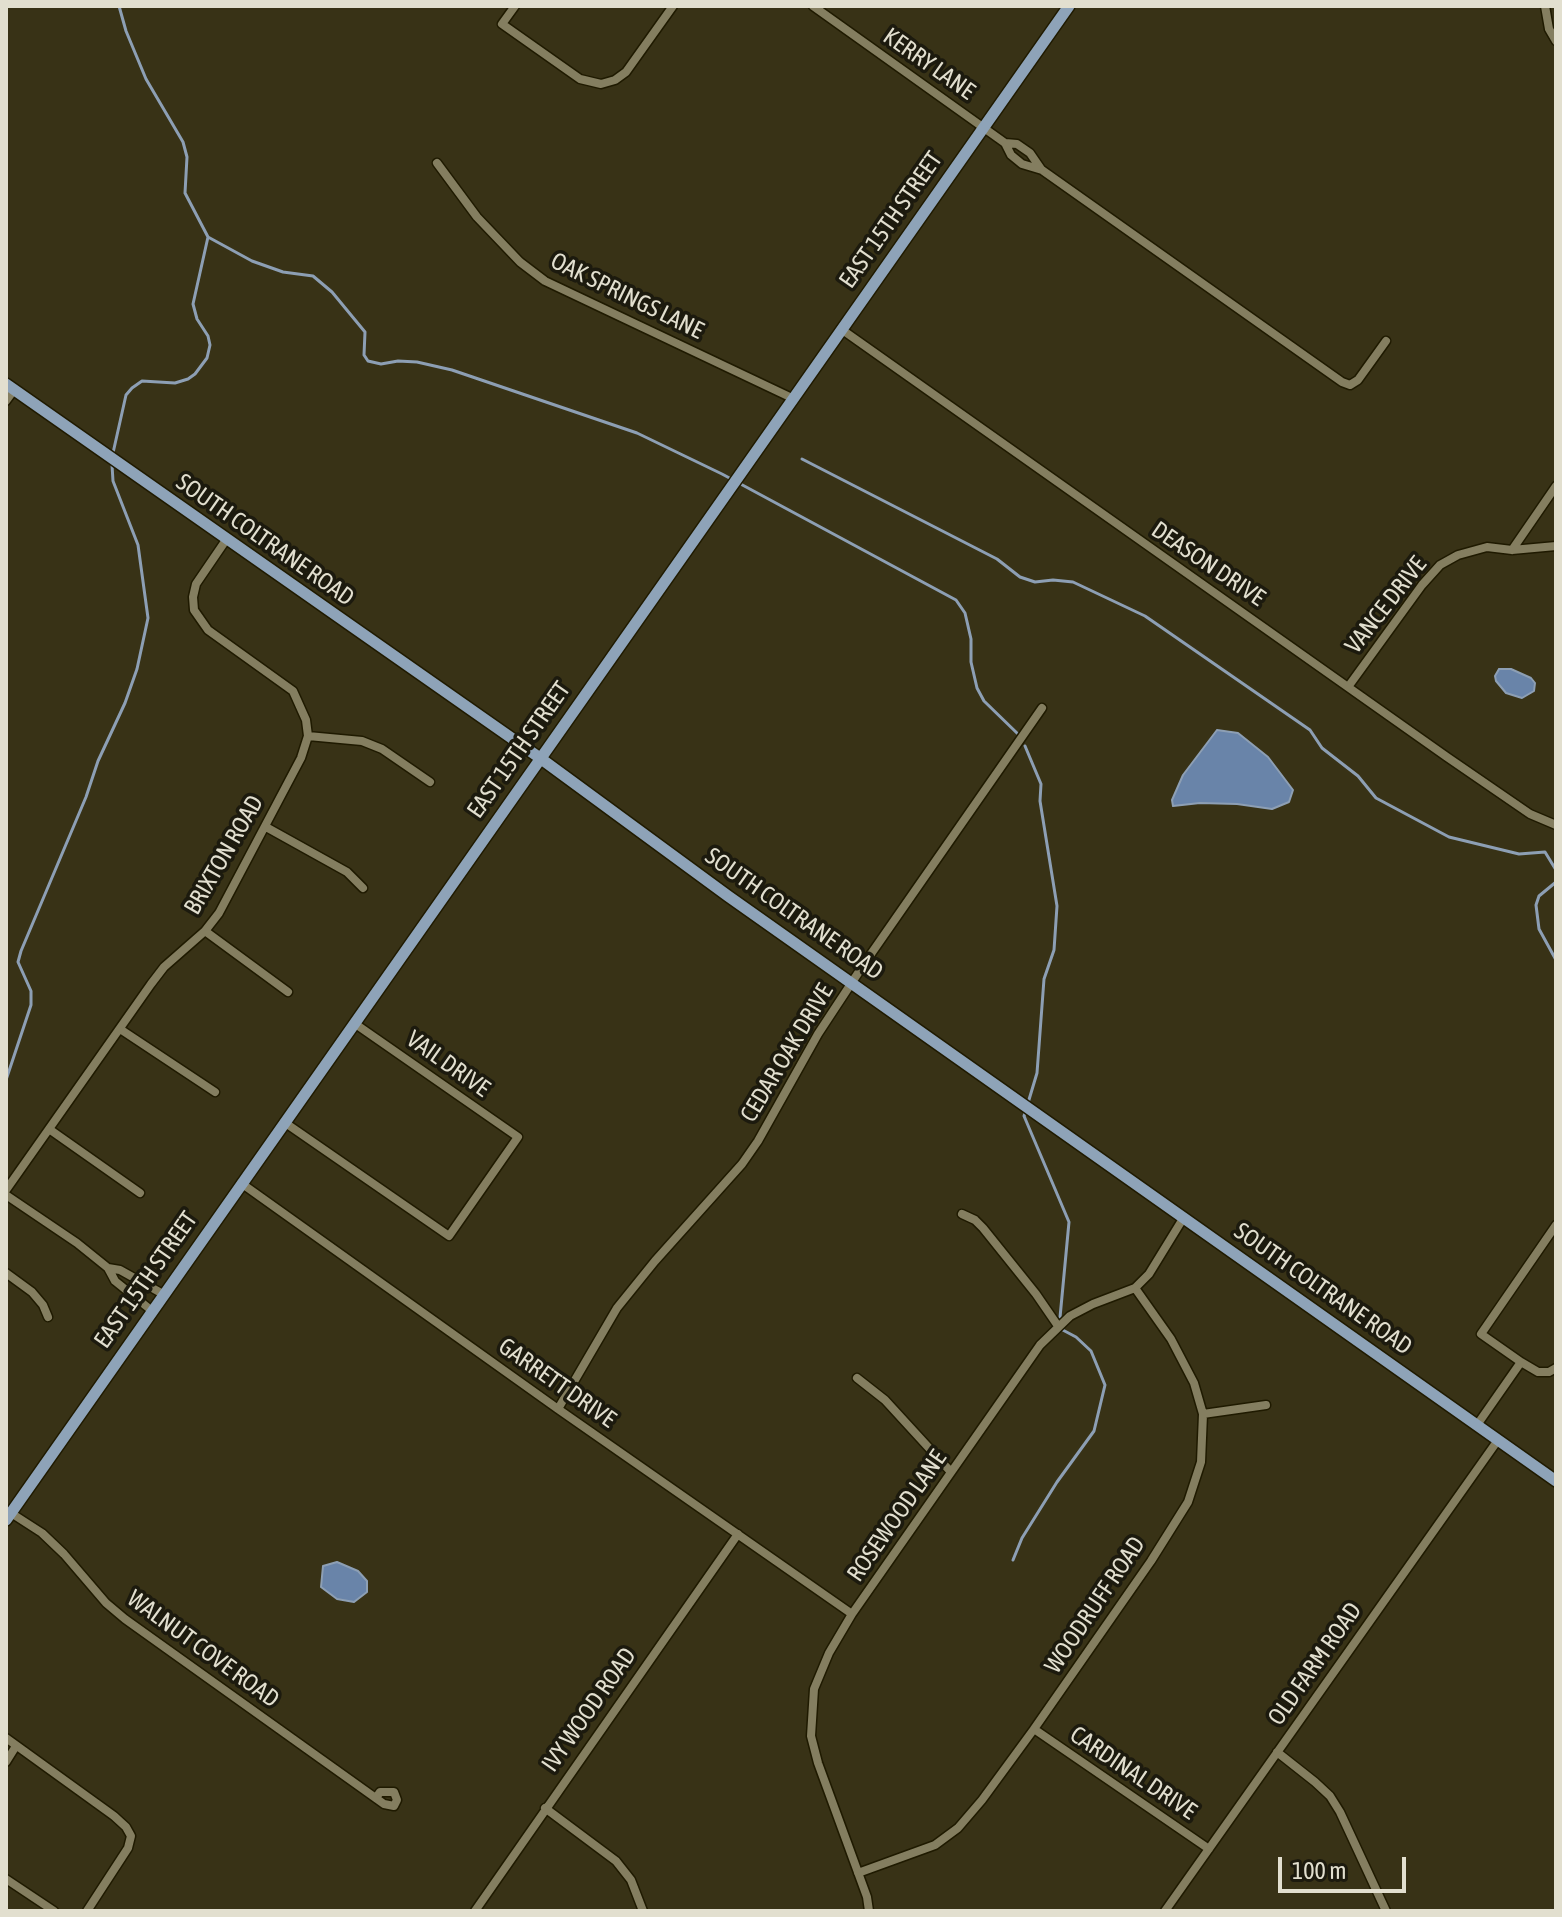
<!DOCTYPE html>
<html>
<head>
<meta charset="utf-8">
<style>
  body { margin:0 }
  #map { position:relative; width:1562px; height:1917px; overflow:hidden; background:#383216; font-family:"Asap Condensed",sans-serif }
  canvas { display:block }
  .frame { position:absolute; inset:0; border:8px solid #e2dfcf; pointer-events:none }
  .scale { position:absolute; left:1278px; top:1857px; width:128px; height:36px; box-sizing:border-box; border:4px solid #e2dfcf; border-top:0; padding-left:10px; font-size:24px; line-height:28px; white-space:nowrap; color:#e2dfcf; -webkit-text-stroke:6px #1c1a0e; paint-order:stroke }
</style>
</head>
<body>
<div id="map">
<canvas width="1562" height="1917"></canvas>
<div class="frame"></div>
<div class="scale">100 m</div>
</div>
<script>
const ctx = document.querySelector('canvas').getContext('2d');
ctx.lineJoin = 'round';
function paint(path, color) { ctx.fillStyle = color; ctx.fill(path, 'evenodd'); }
const toPath = rows => new Path2D(rows.map(r => 'M' + r).join(''));
function strokePath(path, color, width, dash) { ctx.strokeStyle = color; ctx.lineWidth = width; ctx.lineCap = dash ? 'butt' : 'round'; ctx.setLineDash(dash || []); ctx.stroke(path); }
function write(font, color, halo, rows, align = 'center') {
  ctx.font = font + ' "Asap Condensed",sans-serif'; ctx.lineWidth = 7; ctx.setLineDash([]); ctx.textBaseline = 'middle'; ctx.strokeStyle = halo; ctx.fillStyle = color; for (const [text, x, y, turn = 0] of rows) {
    ctx.save(); ctx.translate(x, y); ctx.rotate((+turn || 0) * Math.PI / 180); ctx.textAlign = isNaN(turn) ? turn : align; if (halo) ctx.strokeText(text, 0, 0); ctx.fillText(text, 0, 0); ctx.restore();
  }
}
const water = toPath([
  [1499,669,1511,669,1531,678,1535,683,1534,691,1522,698,1506,693,1496,681,1495,676,1499,669],
  [1217,730,1238,733,1268,757,1293,790,1289,802,1272,809,1237,804,1200,803,1173,806,1172,800,1183,775,1217,730],
  [337,1562,358,1571,367,1581,367,1592,354,1602,337,1599,321,1587,323,1566,337,1562]
]);
const stream = toPath([
  [119,6,126,31,146,79,183,142,187,157,185,193,208,237],
  [208,237,252,261,283,272,313,276,332,292,365,332,364,355,368,361,381,364,398,361,417,362,452,370,637,433,722,474,956,600,965,613,971,639,971,662,977,688,984,701,1019,735],
  [113,453,126,395,132,388,142,381,175,383,188,379,195,374,207,358,210,345,208,336,197,319,193,304,208,237],
  [802,459,997,559,1020,577,1035,582,1053,580,1073,582,1145,616,1310,730,1322,748,1358,776,1376,798,1449,837,1519,854,1545,852,1556,870],
  [1025,746,1041,784,1040,801,1057,906,1054,950,1044,979,1037,1073,1028,1103],
  [1556,882,1539,896,1536,905,1539,929,1556,960],
  [6,1080,31,1005,31,991,18,962,21,951,86,797,98,761,125,703,137,669,148,618,138,545,113,481,112,465],
  [1013,1560,1022,1538,1057,1482,1094,1431,1105,1385,1091,1351,1076,1337,1059,1328,1069,1222,1024,1116,1026,1110]
]);
const minor = toPath([
  [515,6,502,24,580,79,601,84,615,80,626,72,673,6],
  [813,6,1005,143,1011,155,1022,164,1042,170,1342,382,1350,385,1358,380,1386,341],
  [1545,6,1549,29,1556,41],
  [1005,143,1017,144,1030,153,1041,169],
  [437,163,477,217,520,262,545,281,792,398],
  [841,329,1447,757,1530,814,1556,825],
  [6,401,14,390],
  [1512,550,1556,486],
  [1348,687,1422,585,1440,565,1458,555,1487,547,1512,550,1556,546],
  [308,736,362,741,382,749,430,782],
  [266,827,347,872,363,888],
  [205,931,288,992],
  [120,1029,215,1092],
  [284,1122,449,1236,518,1137,354,1023],
  [49,1129,140,1193],
  [241,1183,558,1409,852,1614],
  [6,1190,151,984,164,967,205,931,219,913,301,758,308,736,306,720,293,691,208,630,194,610,193,597,196,584,226,540],
  [6,1195,77,1243,108,1268,115,1281,151,1310],
  [962,1214,975,1220,983,1228,1036,1294,1058,1326],
  [108,1268,120,1270,163,1294],
  [6,1273,32,1292,43,1305,48,1317],
  [1521,1362,1538,1372,1549,1372,1556,1368],
  [857,1378,885,1400,951,1472],
  [558,1409,617,1308,655,1261,742,1164,758,1141,818,1034,864,964,1042,708],
  [1203,1414,1266,1405],
  [1477,1425,1521,1362,1481,1334,1556,1225],
  [11,1513,42,1533,64,1554,106,1603,125,1619,384,1804,394,1806,397,1800,394,1792,380,1792,376,1798],
  [1034,1729,1209,1849],
  [6,1738,114,1816,126,1827,131,1836,128,1848,87,1911],
  [1277,1752,1315,1782,1330,1796,1340,1812,1386,1911],
  [6,1762,16,1746],
  [545,1808,616,1861,631,1880,643,1911],
  [858,1873,935,1845,958,1828,982,1800,1034,1729,1151,1561,1188,1502,1201,1462,1203,1414,1194,1383,1171,1339,1135,1288],
  [6,1879,54,1911],
  [475,1911,738,1534],
  [869,1911,867,1897,818,1763,811,1736,814,1689,829,1653,852,1614,1040,1345,1070,1316,1093,1304,1135,1288,1149,1274,1184,1217],
  [1165,1911,1498,1440]
]);
const major = toPath([
  [6,384,540,758,728,896,1556,1481],
  [6,1520,1069,6]
]);
const streetNames = [
  ["KERRY LANE",929,64,35],
  ["EAST 15TH STREET",891,220,-55],
  ["OAK SPRINGS LANE",627,296,26],
  ["SOUTH COLTRANE ROAD",265,540,35],
  ["DEASON DRIVE",1208,564,34],
  ["VANCE DRIVE",1386,605,-52],
  ["EAST 15TH STREET",519,750,-55],
  ["BRIXTON ROAD",224,855,-60],
  ["SOUTH COLTRANE ROAD",794,914,35],
  ["CEDAR OAK DRIVE",787,1053,-59],
  ["VAIL DRIVE",448,1064,35],
  ["EAST 15TH STREET",146,1280,-55],
  ["SOUTH COLTRANE ROAD",1323,1289,35],
  ["GARRETT DRIVE",557,1383,35],
  ["ROSEWOOD LANE",897,1516,-55],
  ["WOODRUFF ROAD",1095,1605,-56],
  ["WALNUT COVE ROAD",203,1649,36],
  ["OLD FARM ROAD",1315,1664,-55],
  ["IVY WOOD ROAD",589,1710,-55],
  ["CARDINAL DRIVE",1133,1773,34]
];
paint(water, '#6984a9');
strokePath(water, '#8d9fb4', 2);
strokePath(stream, '#8d9fb4', 3);
strokePath(minor, '#1f1a00', 11);
strokePath(major, '#1f1a00', 14);
strokePath(minor, '#847e60', 8);
strokePath(major, '#8ea3b8', 11);
write('24px', '#e2dfcf', '#1c1a0e', streetNames);
</script>
</body>
</html>
